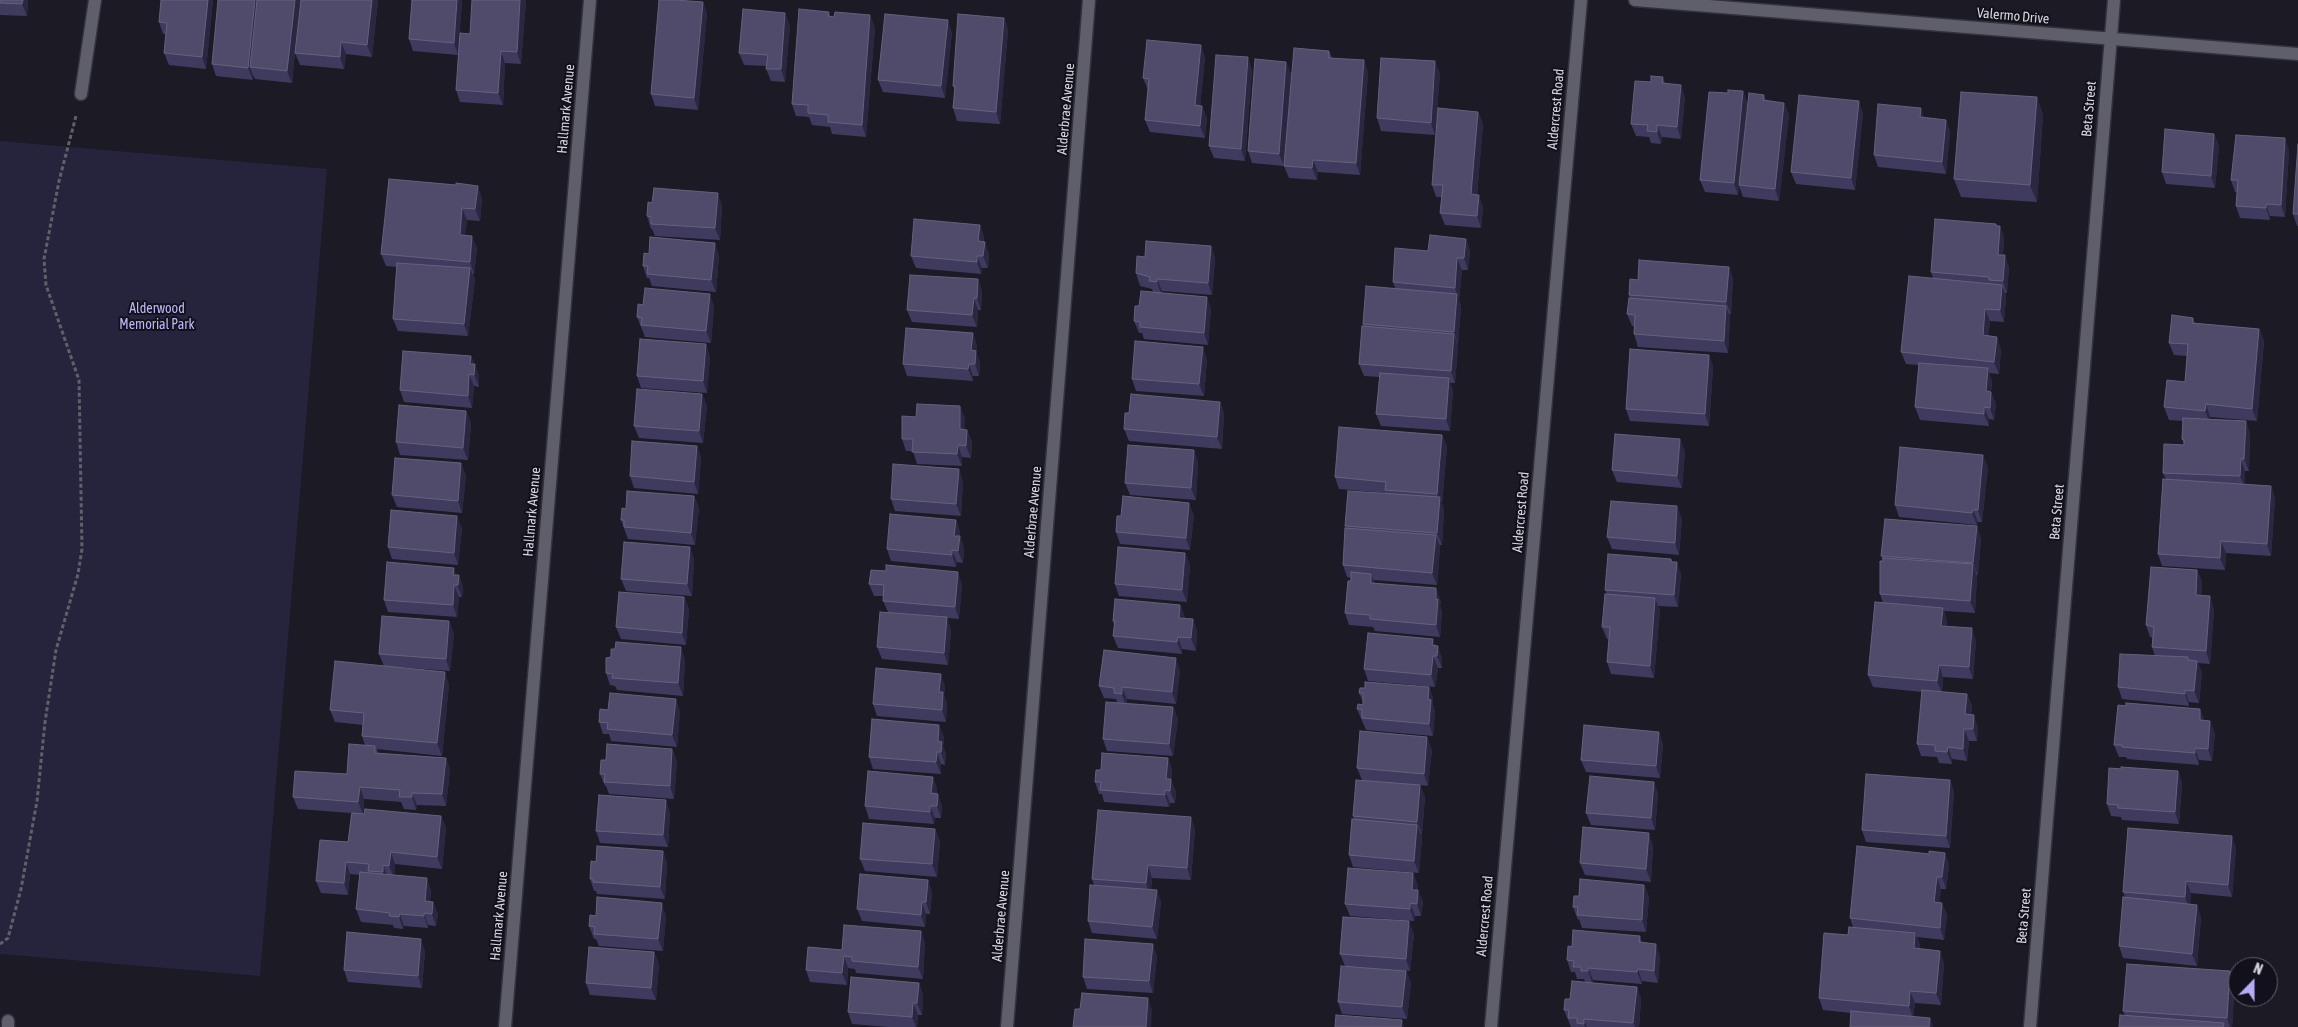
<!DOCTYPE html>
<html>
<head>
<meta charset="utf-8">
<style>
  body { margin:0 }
  #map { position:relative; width:2298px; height:1027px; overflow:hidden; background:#1b1a25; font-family:"Asap Condensed",sans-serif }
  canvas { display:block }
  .north { position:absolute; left:2228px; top:957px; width:50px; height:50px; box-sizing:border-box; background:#12111b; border:1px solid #606069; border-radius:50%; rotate:22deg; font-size:14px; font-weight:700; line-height:20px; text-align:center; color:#d6d6de }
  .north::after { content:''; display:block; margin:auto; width:18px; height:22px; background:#b5acf8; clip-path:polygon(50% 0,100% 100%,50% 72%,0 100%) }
</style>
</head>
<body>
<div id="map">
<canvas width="2298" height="1027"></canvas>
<div class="north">N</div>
</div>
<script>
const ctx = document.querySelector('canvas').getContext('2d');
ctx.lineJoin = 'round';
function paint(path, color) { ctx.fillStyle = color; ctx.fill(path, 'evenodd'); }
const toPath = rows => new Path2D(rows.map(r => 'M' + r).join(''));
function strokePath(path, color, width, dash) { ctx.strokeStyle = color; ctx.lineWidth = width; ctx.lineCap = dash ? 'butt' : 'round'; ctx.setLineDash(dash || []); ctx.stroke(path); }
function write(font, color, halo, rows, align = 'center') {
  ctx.font = font + ' "Asap Condensed",sans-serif'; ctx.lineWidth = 4; ctx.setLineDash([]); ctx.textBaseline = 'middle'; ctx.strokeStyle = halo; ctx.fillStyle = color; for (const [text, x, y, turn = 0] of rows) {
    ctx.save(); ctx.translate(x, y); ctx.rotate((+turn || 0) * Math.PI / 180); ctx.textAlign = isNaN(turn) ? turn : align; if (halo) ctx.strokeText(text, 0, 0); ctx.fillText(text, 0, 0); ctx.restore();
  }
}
const green = toPath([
  [0,141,327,169,260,976,0,954]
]);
const path = toPath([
  [0,944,8,938,21,889,37,801,45,722,56,650,78,574,82,549,79,380,46,285,44,259,59,181,76,116]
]);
const minor = toPath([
  [1635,0,2298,54],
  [81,94,95,0],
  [8,1027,8,1021],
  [505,1027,590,0],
  [1007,1027,1089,0],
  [1491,1027,1581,0],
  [2030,1027,2114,0]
]);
const wall = toPath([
  [0,0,28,0,27,16,0,15],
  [161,0,213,0,206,69,169,65,164,53,166,34,163,34,159,22],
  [300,0,292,83,255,79,253,75,253,80,216,76,212,64],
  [378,0,372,57,346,54,344,69,300,65,295,53],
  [462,0,458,55,413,51,409,39],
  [526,0,521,64,505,63,503,105,460,102,456,90,470,34],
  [703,2,707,14,698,110,655,106,651,94],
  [829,12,830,16,875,27,866,137,832,134,830,127,812,125,809,117,796,116,792,104],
  [1004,18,1008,30,1000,124,957,121,953,108,955,91,953,86],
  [790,25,785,82,771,81,766,69,767,66,744,65,739,53],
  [952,32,945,98,883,92,878,80],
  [1201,45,1205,58,1200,106,1202,106,1207,118,1205,138,1150,132,1145,120,1148,90,1143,78],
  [1329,51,1332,58,1364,60,1368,73,1360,175,1318,172,1317,180,1289,178,1284,166],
  [1286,62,1291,74,1284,166,1252,163,1248,151],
  [1252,70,1245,161,1214,158,1209,146],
  [1440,73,1435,135,1381,131,1377,118],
  [1663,77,1665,84,1685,97,1681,139,1662,137,1661,144,1651,143,1649,137,1636,136,1631,124,1651,82],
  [1743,91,1747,103,1740,173,1764,95,1766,101,1784,103,1789,115,1779,201,1743,197,1739,186,1738,195,1705,192,1700,180,1728,93],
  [2037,97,2043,115,2037,202,1961,197,1954,179],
  [1478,112,1483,124,1477,195,1483,207,1481,228,1445,225,1440,213,1442,197,1436,197,1432,185],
  [1863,113,1855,190,1796,184,1791,172],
  [1924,117,1946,120,1950,132,1946,174,1878,167,1874,155],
  [2214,134,2219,146,2215,188,2166,184,2162,172],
  [2298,144,2298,226,2297,226,2293,214],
  [2289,150,2285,217,2270,216,2270,220,2240,218,2236,206,2237,192,2235,192,2231,180],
  [389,179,482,198,480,221,467,220,465,235,477,248,474,274,473,274,475,280,468,336,398,331,393,319,397,267,386,266,381,254],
  [652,203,722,205,720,240,655,236,652,229,651,229,647,216],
  [1996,224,1997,226,2000,226,2004,238,2003,255,2009,267,2007,293,2005,293,2006,297,2004,322,1990,321,1988,336,2001,349,1999,374,1989,373,1992,381,1991,392,1996,404,1994,420,1989,419,1989,426,1920,420,1915,407,1919,365,1906,364,1901,352,1933,278,1931,272],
  [980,225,984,237,984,242,989,254,988,268,982,268,981,274,916,268,911,256],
  [1466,239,1470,251,1468,270,1462,270,1459,300,1461,306,1458,344,1457,344,1458,346,1455,383,1450,383,1453,390,1450,431,1381,426,1376,414,1380,377,1364,376,1359,364,1363,326,1363,324,1395,288,1393,282,1428,251],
  [1211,246,1215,258,1212,295,1162,291,1162,293,1211,309,1208,345,1144,339,1142,333,1139,333,1134,321,1139,306,1153,292,1152,289,1140,286,1136,273,1145,257],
  [649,254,719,255,716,292,652,286,649,278,647,278,643,266],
  [1729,267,1733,279,1731,314,1729,314,1730,318,1728,353,1638,347,1634,334,1634,326,1632,326,1627,314,1630,298,1629,295,1638,280],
  [978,279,982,291,981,310,978,310,977,327,912,322,907,310],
  [643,305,714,306,711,343,645,337,637,317],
  [2193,318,2195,323,2259,329,2264,341,2257,421,2210,417,2210,420,2250,433,2249,471,2245,471,2245,484,2271,486,2275,498,2271,556,2226,553,2225,570,2162,566,2158,554,2166,479,2163,473,2184,445,2184,444,2182,439,2183,421,2169,420,2164,407,2185,382,2187,356,2174,355,2169,343],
  [977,345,976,353,980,363,979,376,973,376,973,381,907,376,903,364],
  [1709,355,1713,367,1709,426,1630,421,1626,409],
  [471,356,479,376,479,387,474,386,472,408,404,402,400,390],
  [710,356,707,393,641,388,637,376],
  [1207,359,1204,396,1136,391,1132,379],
  [702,394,707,406,703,443,639,438,634,426],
  [1220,402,1224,414,1222,449,1129,441,1124,429,1129,413],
  [466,411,471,423,468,460,400,455,396,442],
  [916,417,965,418,964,429,967,430,972,442,971,458,962,457,962,466,917,464,913,451,906,451,902,439],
  [1442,435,1447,447,1442,504,1444,510,1442,545,1439,545,1440,547,1437,585,1374,580,1375,583,1441,601,1440,606,1442,611,1440,637,1375,631,1373,627,1349,625,1345,613,1351,578,1347,577,1343,565,1346,528,1345,526,1386,493,1339,489,1335,477],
  [697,446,701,458,698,494,634,488,630,476],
  [1194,450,1198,462,1196,500,1130,495,1125,483],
  [1685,451,1682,488,1617,482,1612,470],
  [1988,467,1982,522,1978,522,1977,525,1899,517,1895,505],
  [466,475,462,513,397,507,392,495],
  [963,481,961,516,895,511,891,499],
  [694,496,699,508,695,545,628,539,621,520,626,509],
  [1194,515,1190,550,1120,544,1116,532],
  [1682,518,1679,555,1612,549,1607,537],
  [956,520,960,532,960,536,964,548,963,563,957,562,956,567,891,561,887,549],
  [462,528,458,565,392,559,388,547],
  [1981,538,1978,575,1977,575,1975,613,1944,611,1947,620,1947,626,1976,640,1973,679,1943,677,1942,692,1967,694,1972,706,1971,715,1978,727,1977,741,1969,741,1967,761,1952,759,1952,764,1939,763,1937,757,1921,756,1917,744,1922,692,1873,687,1868,675,1883,603,1880,594,1883,560,1881,556],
  [690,547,694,560,692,596,626,591,621,579],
  [1185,553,1190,565,1187,602,1119,596,1115,584],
  [1671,559,1681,574,1678,607,1658,606,1660,610,1654,678,1611,674,1607,662,1609,639,1607,639,1602,627,1607,594,1605,590],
  [2197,570,2202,582,2201,596,2214,609,2210,664,2198,663,2202,673,2199,703,2189,702,2189,706,2122,699,2118,687,2155,656,2152,647,2153,638,2150,637,2146,625],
  [457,575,459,575,463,587,462,597,459,597,457,617,388,612,384,600],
  [869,584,962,584,959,619,947,618,951,630,948,665,882,659,877,647,888,612,883,601,884,596,874,596],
  [684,597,689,609,686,645,621,639,616,627],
  [1180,605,1185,618,1193,619,1197,631,1196,651,1182,649,1182,654,1118,648,1113,636,1114,625,1113,621],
  [449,621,454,634,450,671,384,666,379,654],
  [1435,646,1442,658,1442,668,1438,668,1435,687,1368,681,1364,669],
  [685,659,683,696,617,690,615,686,610,685,606,673],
  [1180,670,1176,704,1127,699,1127,703,1173,707,1178,719,1173,756,1107,751,1103,739,1117,702,1116,699,1104,698,1099,686],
  [449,684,442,756,377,749,378,753,446,758,450,770,446,806,417,805,416,810,404,809,401,802,364,799,363,814,441,816,446,828,442,869,395,864,394,875,431,890,430,901,433,902,438,914,436,926,428,925,428,928,404,926,403,929,394,928,393,925,361,922,356,909,360,875,350,874,348,895,321,893,316,881,348,842,351,813,298,809,293,797,347,774,365,745,362,736,363,725,335,722,330,710],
  [945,686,944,695,947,704,946,722,877,716,873,704],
  [1429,687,1433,699,1433,705,1435,712,1433,736,1366,730,1357,709,1363,705,1363,702,1359,693],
  [680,711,677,747,611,741,609,734,603,734,599,722],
  [2205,721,2210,721,2215,734,2212,761,2199,760,2199,765,2127,759,2126,757,2119,757,2114,745],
  [944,737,943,746,946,754,945,765,941,764,941,774,873,769,869,757],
  [1663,744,1660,778,1586,772,1581,760],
  [672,749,677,761,674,799,609,794,606,786,605,786,600,774],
  [1432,749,1428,786,1420,785,1425,797,1422,834,1421,834,1422,837,1419,873,1353,867,1349,855,1354,820,1353,816,1362,780,1357,768],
  [1168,758,1172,770,1171,780,1176,792,1175,803,1170,803,1169,807,1104,802,1102,794,1099,794,1095,782,1101,770],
  [2178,771,2182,783,2179,824,2122,820,2121,817,2111,816,2107,804],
  [933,777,937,789,937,794,942,806,941,818,935,818,934,824,869,819,865,806],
  [1950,780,1954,792,1950,848,1866,842,1862,830],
  [1654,782,1658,794,1655,830,1591,825,1586,813],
  [670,812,668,847,600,843,596,831],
  [935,829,940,841,937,877,865,871,860,859],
  [1195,829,1191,880,1152,878,1151,890,1161,902,1157,939,1092,933,1088,921,1094,885,1092,879],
  [1653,845,1651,882,1585,875,1580,863],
  [2236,848,2232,897,2191,893,2190,904,2201,917,2197,966,2123,958,2119,946,2125,897,2123,892],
  [663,851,667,863,665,899,597,894,596,891,594,891,590,879,596,862],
  [1945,853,1949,865,1946,889,1941,889,1939,903,1942,903,1947,915,1944,940,1917,937,1920,945,1919,949,1944,963,1941,1005,1915,1003,1913,1017,1930,1018,1933,1027,1850,1027,1851,1013,1823,1010,1819,998,1848,935,1853,927,1850,918,1929,854],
  [1413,873,1418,886,1417,890,1423,902,1421,916,1415,916,1414,921,1350,916,1345,904],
  [928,880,932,892,930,914,926,914,925,927,862,921,857,909],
  [1644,885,1649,897,1646,932,1582,928,1579,919,1578,920,1573,907,1579,896],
  [596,916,666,916,663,951,599,946,596,939,594,939,589,926],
  [921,931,925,943,923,979,856,973,855,969,848,968,847,985,810,982,806,970,842,950],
  [1414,934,1410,971,1345,966,1406,971,1411,983,1407,1019,1342,1014,1338,1002,1345,966,1340,954],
  [1640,936,1642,943,1660,956,1658,983,1642,981,1642,984,1593,980,1592,983,1637,987,1641,999,1639,1027,1571,1027,1564,1010,1570,999,1585,982,1584,979,1577,979,1575,972,1571,972,1567,960,1572,947],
  [425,951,422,988,348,982,344,970],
  [654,952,659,964,656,1000,590,995,586,983],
  [1157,956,1153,993,1087,989,1083,977],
  [2230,971,2235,983,2232,1027,2119,1027,2125,1015,2123,1011],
  [919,983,923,995,922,1015,918,1015,917,1027,888,1027,852,1024,848,1012]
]);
const shadedWall = toPath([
  [23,0,28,0,27,16,22,4],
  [208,0,213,0,206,69,202,57],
  [255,0,261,0,250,67,253,75,253,80,248,68],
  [295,0,300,0,292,83,287,71],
  [372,0,378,0,372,57,367,45],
  [457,0,462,0,458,55,454,43],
  [520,0,526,0,521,64,517,52],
  [703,2,707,14,698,110,694,98],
  [785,13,790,25,785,82,781,69],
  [870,15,875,27,866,137,862,125],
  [1004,18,1008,30,1000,124,996,112],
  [948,20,952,32,945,98,941,86],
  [341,42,346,54,344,69,340,57],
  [1201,45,1205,58,1199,117,1195,105],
  [501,51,505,63,503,105,498,93],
  [1248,57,1252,70,1245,161,1241,149],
  [1364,60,1368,73,1360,175,1356,163],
  [1435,61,1440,73,1435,135,1431,123],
  [1286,62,1291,74,1284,166,1279,154],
  [1681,85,1685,97,1681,139,1677,127],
  [1743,91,1747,103,1738,195,1734,183],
  [2037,97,2043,115,2037,202,2030,185],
  [1859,101,1863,113,1855,190,1851,178],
  [1784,103,1789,115,1779,201,1775,189],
  [1202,106,1207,118,1205,138,1200,126],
  [1921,108,1925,120,1920,117],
  [1478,112,1483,124,1476,206,1471,194],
  [1946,120,1950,132,1946,174,1942,162],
  [1657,125,1662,137,1661,144,1657,132],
  [2214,134,2219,146,2215,188,2211,176],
  [2285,138,2289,150,2285,217,2281,205],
  [1313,160,1318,172,1317,180,1312,168],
  [478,186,482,198,480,221,475,209],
  [718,193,722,205,720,240,715,228],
  [1479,195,1483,207,1481,228,1477,216],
  [2266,204,2270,216,2270,220,2266,208],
  [462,208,467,220,464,247,460,235],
  [1996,224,1999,232,2000,226,2004,238,2002,267,1998,255],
  [980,225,984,237,982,254,978,241],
  [472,236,477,248,474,274,470,262],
  [1466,239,1470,251,1468,270,1464,258],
  [985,242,989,254,988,268,983,256],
  [715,243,719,255,716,292,711,280],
  [1211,246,1215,258,1212,295,1208,283],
  [2005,255,2009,267,2007,293,2003,281],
  [977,256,982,268,981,274,977,262],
  [1457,258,1462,270,1459,300,1461,306,1458,344,1454,332,1457,294,1455,288],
  [1729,267,1733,279,1731,314,1726,302],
  [470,268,475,280,468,336,464,324],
  [978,279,982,291,981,310,977,298],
  [1157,279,1162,291,1161,294,1157,282],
  [2002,285,2006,297,2004,322,2000,310],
  [710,294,714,306,711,343,706,331],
  [1207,297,1211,309,1208,345,1204,333],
  [974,298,978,310,977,327,972,315],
  [1726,306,1730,318,1728,353,1724,341],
  [1985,309,1990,321,1987,347,1983,335],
  [2259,329,2264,341,2257,421,2252,409],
  [973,333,977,345,976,353,980,363,979,376,975,364,971,350],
  [1454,334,1458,346,1455,383,1451,371],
  [1997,337,2001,349,1999,374,1994,362],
  [706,344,710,356,707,393,703,381],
  [1203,347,1207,359,1204,396,1199,384],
  [1709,355,1713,367,1709,426,1705,414],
  [471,356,475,368,475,364,479,376,479,387,470,364],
  [969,364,973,376,973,381,968,369],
  [1988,368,1992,381,1990,403,1986,391],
  [469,374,474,386,472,408,468,396],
  [1449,378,1453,390,1450,431,1446,419],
  [1991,392,1996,404,1994,420,1990,408],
  [702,394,707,406,703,443,699,431],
  [1220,402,1224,414,1222,449,1217,437],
  [2206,404,2210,417,2210,423,2205,411],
  [960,406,965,418,964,441,960,429],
  [1984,407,1989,419,1989,426,1984,414],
  [466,411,471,423,468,460,463,448],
  [2246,421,2250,433,2249,471,2244,459],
  [967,430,972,442,971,458,966,446],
  [1442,435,1447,447,1442,504,1444,510,1442,545,1437,533,1440,500,1437,494],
  [1680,439,1685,451,1682,488,1677,476],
  [958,445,962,457,962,466,957,454],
  [697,446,701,458,698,494,694,482],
  [1194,450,1198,462,1196,500,1191,488],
  [1983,455,1988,467,1982,522,1978,510],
  [2241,459,2245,471,2245,488,2240,476],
  [461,463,466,475,462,513,458,501],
  [959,469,963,481,961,516,956,504],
  [2271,486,2275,498,2271,556,2267,544],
  [694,496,699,508,695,545,691,533],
  [1189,503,1194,515,1190,550,1186,538],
  [1677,506,1682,518,1679,555,1675,543],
  [1973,510,1978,522,1977,525,1972,513],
  [457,516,462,528,458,565,454,553],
  [956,520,960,532,960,536,964,548,963,563,958,551,954,536],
  [1977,526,1981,538,1978,575,1973,563],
  [1436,535,1440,547,1437,585,1432,573],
  [2221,541,2226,553,2225,570,2220,558],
  [690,547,694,560,692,596,687,584],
  [952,550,957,562,956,567,952,555],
  [1185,553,1190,565,1187,602,1182,590],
  [1677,562,1681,574,1678,607,1674,595],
  [1973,564,1977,576,1975,613,1970,601],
  [454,568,458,580,459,575,463,587,462,597,453,575],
  [2197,570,2202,582,2200,607,2196,595],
  [958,572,962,584,959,619,955,607],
  [1371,574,1376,586,1371,583],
  [454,585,459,597,457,617,453,605],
  [1436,588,1441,601,1440,606,1442,611,1440,637,1436,625],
  [2210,596,2214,609,2210,664,2206,651],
  [684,597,689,609,686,645,682,633],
  [1655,598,1660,610,1654,678,1650,666],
  [1180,605,1185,618,1184,630,1179,618],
  [1943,608,1947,620,1946,638,1941,626],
  [947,617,951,630,948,665,944,653],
  [1193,619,1197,631,1196,651,1191,638],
  [449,621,454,634,450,671,446,659],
  [1972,628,1976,640,1973,679,1969,667],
  [1178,637,1182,649,1182,654,1177,642],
  [1433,639,1437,651,1436,657,1432,645],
  [1438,646,1442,658,1442,668,1437,656],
  [681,647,685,659,683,696,678,683],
  [1433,656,1438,668,1435,687,1431,675],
  [1176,658,1180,670,1176,704,1172,692],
  [2197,661,2202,673,2199,703,2194,691],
  [1939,665,1943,677,1942,693,1937,681],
  [445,672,449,684,442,756,437,743],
  [941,674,945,686,944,695,947,704,946,722,942,710,939,692],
  [1122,687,1127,699,1126,706,1122,694],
  [1429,687,1433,699,1433,705,1435,712,1433,736,1429,724,1428,699],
  [2185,690,2189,702,2189,706,2185,694],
  [1967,694,1972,706,1969,726,1965,714],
  [676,699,680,711,677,747,672,735],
  [1173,707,1178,719,1173,756,1169,744],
  [2200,709,2205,721,2200,720],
  [1974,715,1978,727,1977,741,1973,729],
  [2210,721,2215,734,2212,761,2208,749],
  [939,725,944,737,943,746,946,754,945,765,941,752,938,741],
  [1964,729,1969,741,1967,761,1963,749],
  [1659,732,1663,744,1660,778,1656,766],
  [1427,737,1432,749,1428,786,1424,774],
  [1948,747,1952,759,1952,764,1947,752],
  [2195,748,2199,760,2199,765,2195,753],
  [672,749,677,761,674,799,670,786],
  [937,752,941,764,941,774,936,762],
  [446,758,450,770,446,806,442,794],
  [1168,758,1172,770,1171,780,1176,792,1175,803,1170,791,1171,782,1170,791,1166,779],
  [2178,771,2182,783,2179,824,2175,812],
  [933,777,937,789,936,805,931,793],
  [1950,780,1954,792,1950,848,1946,836],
  [1654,782,1658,794,1655,830,1651,818],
  [1420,785,1425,797,1422,834,1417,822],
  [360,787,364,799,363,814,358,802],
  [1165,790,1170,803,1169,807,1165,795],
  [412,793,417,805,416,810,412,797],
  [938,794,942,806,941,818,937,806],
  [666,800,670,812,668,847,663,835],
  [930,806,935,818,934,824,930,812],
  [441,816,446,828,442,869,437,857],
  [1191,817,1195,829,1191,880,1187,868],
  [1417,825,1422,837,1419,873,1414,861],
  [935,829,940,841,937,877,932,864],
  [1649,833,1653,845,1651,882,1646,869],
  [2232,836,2236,848,2232,897,2228,885],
  [663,851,667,863,665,899,660,887],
  [391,852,395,864,394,878,389,866],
  [1945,853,1949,865,1946,889,1942,877],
  [346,862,350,874,348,895,344,883],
  [383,865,388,877,387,884,383,872],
  [1148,865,1152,878,1150,895,1146,883],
  [1413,873,1418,886,1417,902,1412,890],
  [1937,877,1941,889,1938,914,1934,902],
  [427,878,431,890,429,913,425,901],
  [928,880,932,892,930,914,926,902],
  [2186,881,2191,893,2189,909,2185,897],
  [1644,885,1649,897,1646,932,1642,920],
  [1157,890,1161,902,1157,939,1152,927],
  [1418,890,1423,902,1421,916,1417,904],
  [433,902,438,914,436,926,432,914],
  [922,902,926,914,925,927,921,915],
  [662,903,666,916,663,951,658,939],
  [1410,903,1415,916,1414,921,1410,909],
  [1942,903,1947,915,1944,940,1940,928],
  [2197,905,2201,917,2197,966,2192,954],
  [424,913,428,925,428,928,424,916],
  [400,914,404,926,403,929,399,917],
  [1409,921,1414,934,1410,971,1406,959],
  [921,931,925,943,923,979,918,967],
  [1915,933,1920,945,1918,960,1914,948],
  [421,939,425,951,422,988,418,976],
  [1153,944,1157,956,1153,993,1149,981],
  [1656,944,1660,956,1658,983,1654,971],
  [1940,951,1944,963,1941,1005,1936,993],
  [654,952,659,964,656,1000,651,988],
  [844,956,848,968,847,985,842,973],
  [1588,968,1593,980,1592,983,1588,971],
  [1638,969,1642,981,1642,984,1637,972],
  [1406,971,1411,983,1407,1019,1402,1007],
  [2230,971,2235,983,2232,1027,2230,1027,2227,1018],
  [919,983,923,995,922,1015,917,1003],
  [1637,987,1641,999,1639,1027,1635,1027,1633,1023],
  [1910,991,1915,1003,1913,1018,1909,1006],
  [1148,998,1152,1010,1151,1027,1146,1027],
  [913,1003,918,1015,917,1027,916,1027,912,1017],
  [1930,1018,1933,1027,1929,1027],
  [1584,1019,1587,1027,1585,1027,1584,1024],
  [1402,1020,1404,1027,1401,1027]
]);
const building = toPath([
  [0,0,23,0,22,4,0,3,0,0],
  [161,0,208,0,202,57,164,53,167,23,159,22,161,0],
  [218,0,255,0,248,68,212,64,218,0],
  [257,0,295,0,287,71,250,67,257,0],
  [301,0,372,0,367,45,341,42,340,57,295,53,301,0],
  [412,0,457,0,454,43,409,39,412,0],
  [472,0,520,0,517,52,501,51,498,93,456,90,460,33,470,34,472,0],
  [659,0,676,0,703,2,694,98,651,94,659,0],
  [743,9,785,13,781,69,766,69,768,55,739,53,743,9],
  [799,9,829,12,828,16,834,17,835,12,870,15,862,125,828,122,828,115,808,113,808,105,792,104,799,9],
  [885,14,948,20,941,86,878,80,885,14],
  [958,14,1004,18,996,112,953,108,955,86,953,86,958,14],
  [1147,40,1201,45,1195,105,1202,106,1200,126,1145,120,1149,79,1143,78,1147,40],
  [1294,48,1329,51,1329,58,1364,60,1356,163,1313,160,1312,168,1284,166,1294,48],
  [1216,55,1248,57,1241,149,1209,146,1216,55],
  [1381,58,1435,61,1431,123,1377,118,1381,58],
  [1255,59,1286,62,1279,154,1248,151,1255,59],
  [1651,76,1663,77,1662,83,1681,85,1677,127,1657,125,1657,132,1647,131,1648,125,1631,124,1635,81,1651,82,1651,76],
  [1728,90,1743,91,1734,183,1700,180,1709,92,1728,93,1728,90],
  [1961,92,2037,97,2030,185,1954,179,1961,92],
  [1749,93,1764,95,1763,100,1784,103,1775,189,1739,185,1749,93],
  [1799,95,1859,101,1851,178,1791,172,1799,95],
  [1878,104,1921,108,1920,117,1946,120,1942,162,1874,155,1878,104],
  [1438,108,1478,112,1471,194,1479,195,1477,216,1440,213,1443,185,1432,185,1438,108],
  [2165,129,2214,134,2211,176,2162,172,2165,129],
  [2236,135,2285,138,2281,205,2266,204,2266,208,2236,206,2238,180,2231,180,2236,135],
  [2298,144,2298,214,2293,214,2298,144],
  [389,179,456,185,456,183,478,186,475,209,462,208,460,235,472,236,470,262,381,254,389,179],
  [654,188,718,193,715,228,651,224,651,217,647,216,648,202,652,203,654,188],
  [914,219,980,225,978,241,985,242,983,256,977,256,977,262,911,256,914,219],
  [1935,219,1996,224,1996,226,2000,226,1998,255,2005,255,2003,281,1989,280,1989,277,1931,272,1935,219],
  [1430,235,1466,239,1464,258,1457,258,1455,288,1393,282,1395,248,1428,251,1430,235],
  [650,237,715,243,711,280,647,274,648,266,643,266,644,253,649,254,650,237],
  [1146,241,1211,246,1208,283,1157,279,1157,282,1149,281,1150,277,1136,273,1137,256,1145,257,1146,241],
  [1639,260,1729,267,1726,302,1629,295,1630,279,1638,280,1639,260],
  [397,263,470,268,464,324,393,319,397,263],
  [910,275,978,279,977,298,974,298,972,315,907,310,910,275],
  [1909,276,2002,285,2000,310,1985,309,1983,335,1997,337,1994,362,1901,352,1909,276],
  [1366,286,1457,294,1454,332,1363,324,1366,286],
  [645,288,710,294,706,331,641,325,642,318,637,317,638,304,643,305,645,288],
  [1141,291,1207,297,1204,333,1140,327,1140,322,1134,321,1135,306,1139,306,1141,291],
  [1629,298,1726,306,1724,341,1634,334,1635,315,1627,314,1629,298],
  [2172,315,2193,318,2192,323,2259,329,2252,409,2206,404,2205,411,2164,407,2167,380,2185,382,2188,344,2169,343,2172,315],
  [1362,326,1454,334,1451,371,1359,364,1362,326],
  [906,328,973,333,971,350,976,351,975,364,969,364,968,369,903,364,906,328],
  [640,339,706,344,703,381,637,376,640,339],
  [1135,341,1203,347,1199,384,1132,379,1135,341],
  [1630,349,1709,355,1705,414,1626,409,1630,349],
  [403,351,471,356,470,364,475,364,474,375,469,374,468,396,400,390,403,351],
  [1919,363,1988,368,1986,391,1991,392,1990,408,1984,407,1984,414,1915,407,1919,363],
  [1380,373,1449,378,1446,419,1376,414,1380,373],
  [637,389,702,394,699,431,634,426,637,389],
  [1131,394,1220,402,1217,437,1124,429,1125,413,1129,413,1131,394],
  [917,404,960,406,960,429,967,430,966,446,958,445,957,454,912,452,913,439,902,439,902,416,916,417,917,404],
  [399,405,466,411,463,448,396,442,399,405],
  [2183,418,2246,421,2244,459,2241,459,2240,476,2163,473,2164,444,2184,445,2184,440,2182,439,2183,418],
  [1339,427,1442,435,1437,494,1385,490,1386,482,1335,477,1339,427],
  [1615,434,1680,439,1677,476,1612,470,1615,434],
  [632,441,697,446,694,482,630,476,632,441],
  [1128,445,1194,450,1191,488,1125,483,1128,445],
  [1900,447,1983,455,1978,510,1973,510,1972,513,1895,505,1900,447],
  [395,458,461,463,458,501,392,495,395,458],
  [893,464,959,469,956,504,891,499,893,464],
  [2163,479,2271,486,2267,544,2221,541,2220,558,2158,554,2163,479],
  [627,491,694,496,691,533,624,527,624,520,621,520,622,508,626,509,627,491],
  [1348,491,1440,497,1437,533,1345,526,1348,491],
  [1123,496,1189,503,1186,538,1116,532,1117,516,1121,516,1123,496],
  [1611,501,1677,506,1675,543,1607,537,1611,501],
  [391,510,457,516,454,553,388,547,391,510],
  [890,514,956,520,954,536,960,536,958,551,952,550,952,555,887,549,890,514],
  [1885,519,1977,526,1973,563,1881,556,1885,519],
  [1345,528,1436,535,1432,573,1343,565,1345,528],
  [624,542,690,547,687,584,621,579,624,542],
  [1118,547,1185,553,1182,590,1115,584,1118,547],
  [1608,554,1671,559,1671,562,1677,562,1674,595,1605,590,1608,554],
  [1883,558,1973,564,1970,601,1880,594,1880,561,1883,561,1883,558],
  [387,562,454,568,453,575,459,575,458,585,454,585,453,605,384,600,387,562],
  [886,565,958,572,955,607,883,601,884,585,869,584,871,570,886,571,886,565],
  [2151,567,2197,570,2196,595,2210,596,2206,651,2152,647,2154,627,2146,625,2151,567],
  [1351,572,1371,574,1371,583,1436,588,1436,600,1438,599,1436,625,1370,619,1370,615,1345,613,1348,581,1351,581,1351,572],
  [619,592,684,597,682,633,616,627,619,592],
  [1605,594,1655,598,1650,666,1607,662,1610,627,1602,627,1605,594],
  [1115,599,1180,605,1179,618,1193,619,1191,638,1178,637,1177,642,1113,636,1115,621,1113,621,1115,599],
  [1875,602,1943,608,1941,626,1972,628,1969,667,1939,665,1937,681,1868,675,1875,602],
  [880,612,947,617,944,653,877,647,880,612],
  [382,616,449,621,446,659,379,654,382,616],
  [1368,633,1433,639,1432,645,1438,646,1437,656,1433,656,1431,675,1364,669,1368,633],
  [616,642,681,647,678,683,612,678,613,674,606,673,606,658,611,657,611,649,615,649,616,642],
  [1104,650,1176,658,1172,692,1122,687,1122,694,1114,693,1114,688,1099,686,1104,650],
  [2120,654,2188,657,2188,660,2197,661,2194,691,2185,690,2185,694,2118,687,2120,654],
  [335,661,445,672,437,743,362,736,364,713,330,710,335,661],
  [876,668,941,674,939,692,943,692,942,710,873,704,876,668],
  [1365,682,1429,687,1428,699,1431,700,1429,724,1362,718,1362,709,1357,709,1358,704,1363,705,1363,693,1359,693,1360,688,1365,688,1365,682],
  [1922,690,1967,694,1965,714,1974,715,1973,729,1964,729,1963,749,1948,747,1947,752,1935,751,1935,745,1917,744,1922,690],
  [610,693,676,699,672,735,607,729,608,723,599,722,600,709,608,710,610,693],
  [1106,702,1173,707,1169,744,1103,739,1106,702],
  [2126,703,2200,709,2200,720,2210,721,2208,749,2195,748,2195,753,2122,747,2122,745,2114,745,2118,705,2126,706,2126,703],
  [872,719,939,725,938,741,942,742,941,752,937,752,936,762,869,757,872,719],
  [1584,725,1659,732,1656,766,1581,760,1584,725],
  [1360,731,1427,737,1424,774,1357,768,1360,731],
  [349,744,375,746,375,753,446,758,442,794,412,793,412,797,399,797,400,790,360,787,358,802,293,797,295,771,347,774,349,744],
  [607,744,672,749,670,786,604,782,605,774,600,774,601,760,606,760,607,744],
  [1102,753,1168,758,1166,779,1171,779,1170,791,1165,790,1165,795,1100,790,1101,782,1095,782,1096,770,1101,770,1102,753],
  [2121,767,2178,771,2175,812,2118,808,2118,805,2107,804,2109,768,2122,769,2121,767],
  [868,771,933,777,931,793,938,794,937,806,930,806,930,812,865,806,868,771],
  [1866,774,1950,780,1946,836,1862,830,1866,774],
  [1590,776,1654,782,1651,818,1586,813,1590,776],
  [1356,780,1420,785,1417,822,1353,816,1356,780],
  [599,795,666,800,663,835,596,831,599,795],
  [365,809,441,816,437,857,391,852,389,866,383,865,383,872,368,871,369,864,346,862,344,883,316,881,320,840,348,842,352,813,364,814,365,809],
  [1098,810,1191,817,1187,868,1148,865,1146,883,1092,879,1098,810],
  [1352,819,1417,825,1414,861,1349,855,1352,819],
  [863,823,935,829,932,864,860,859,863,823],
  [1583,827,1649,833,1646,869,1580,863,1583,827],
  [2128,828,2232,836,2228,885,2186,881,2185,897,2123,892,2128,828],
  [597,846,663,851,660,887,593,882,593,879,590,879,591,861,596,862,597,846],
  [1857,846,1929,854,1929,851,1945,853,1942,877,1937,877,1934,902,1942,903,1940,928,1850,918,1857,846],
  [1348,868,1413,873,1412,890,1418,890,1417,904,1410,903,1410,909,1345,904,1348,868],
  [360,872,427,878,425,901,433,902,432,914,424,913,424,916,400,914,399,917,389,916,390,913,356,909,360,872],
  [860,874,928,880,926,902,922,902,921,915,857,909,860,874],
  [1580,879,1644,885,1642,920,1577,915,1578,907,1573,907,1574,896,1579,896,1580,879],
  [1090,885,1157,890,1152,927,1088,921,1090,885],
  [597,897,662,903,658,939,594,934,595,927,589,926,590,915,596,916,597,897],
  [2123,897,2197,905,2192,954,2119,946,2123,897],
  [1343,917,1409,921,1406,959,1340,954,1343,917],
  [844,925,921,931,918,967,852,961,852,957,844,956,842,973,806,970,808,947,842,950,844,925],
  [1849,927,1915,933,1914,948,1940,951,1936,993,1910,991,1909,1006,1819,998,1824,933,1848,935,1849,927],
  [1573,930,1640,936,1639,942,1656,944,1654,971,1638,969,1637,972,1588,968,1588,971,1581,971,1581,967,1573,967,1574,961,1567,960,1568,946,1572,947,1573,930],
  [347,932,421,939,418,976,344,970,347,932],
  [1085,939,1153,944,1149,981,1083,977,1085,939],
  [589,947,654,952,651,988,586,983,589,947],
  [2127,964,2230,971,2227,1018,2123,1011,2127,964],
  [1341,966,1406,971,1402,1007,1338,1002,1341,966],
  [851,977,919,983,917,1003,913,1003,912,1017,848,1012,851,977],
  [1572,981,1637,987,1633,1023,1584,1019,1584,1024,1577,1023,1577,1018,1568,1018,1569,1010,1564,1010,1565,999,1570,999,1572,981],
  [1082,993,1148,998,1146,1027,1073,1027,1075,1009,1080,1009,1082,993],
  [1851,1011,1930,1018,1929,1027,1850,1027,1851,1011],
  [1336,1015,1402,1020,1401,1027,1335,1027,1336,1015],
  [2120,1015,2224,1023,2223,1027,2119,1027,2120,1015]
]);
const streetNames = [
  ["Valermo Drive",2013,16,5],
  ["Hallmark Avenue",566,109,-85],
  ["Alderbrae Avenue",1066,109,-85],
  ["Aldercrest Road",1556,109,-85],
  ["Beta Street",2089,109,-85],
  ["Hallmark Avenue",532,512,-85],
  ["Alderbrae Avenue",1033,512,-85],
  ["Aldercrest Road",1521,512,-85],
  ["Beta Street",2057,512,-85],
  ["Hallmark Avenue",499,916,-85],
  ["Alderbrae Avenue",1001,916,-85],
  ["Aldercrest Road",1485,916,-85],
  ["Beta Street",2024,916,-85]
];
const parkNames = [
  ["Alderwood",157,309],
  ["Memorial Park",157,325]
];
paint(green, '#26233c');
strokePath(minor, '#34333c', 15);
strokePath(path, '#60606a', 3, [4, 2.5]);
strokePath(minor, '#5f5e6b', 12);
paint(wall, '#3f3b5e');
paint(shadedWall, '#2a2741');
paint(building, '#504b6b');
strokePath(building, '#65617d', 1);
write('14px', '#d6d6de', '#12111b', streetNames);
write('14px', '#bdb6f9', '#12111b', parkNames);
</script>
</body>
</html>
